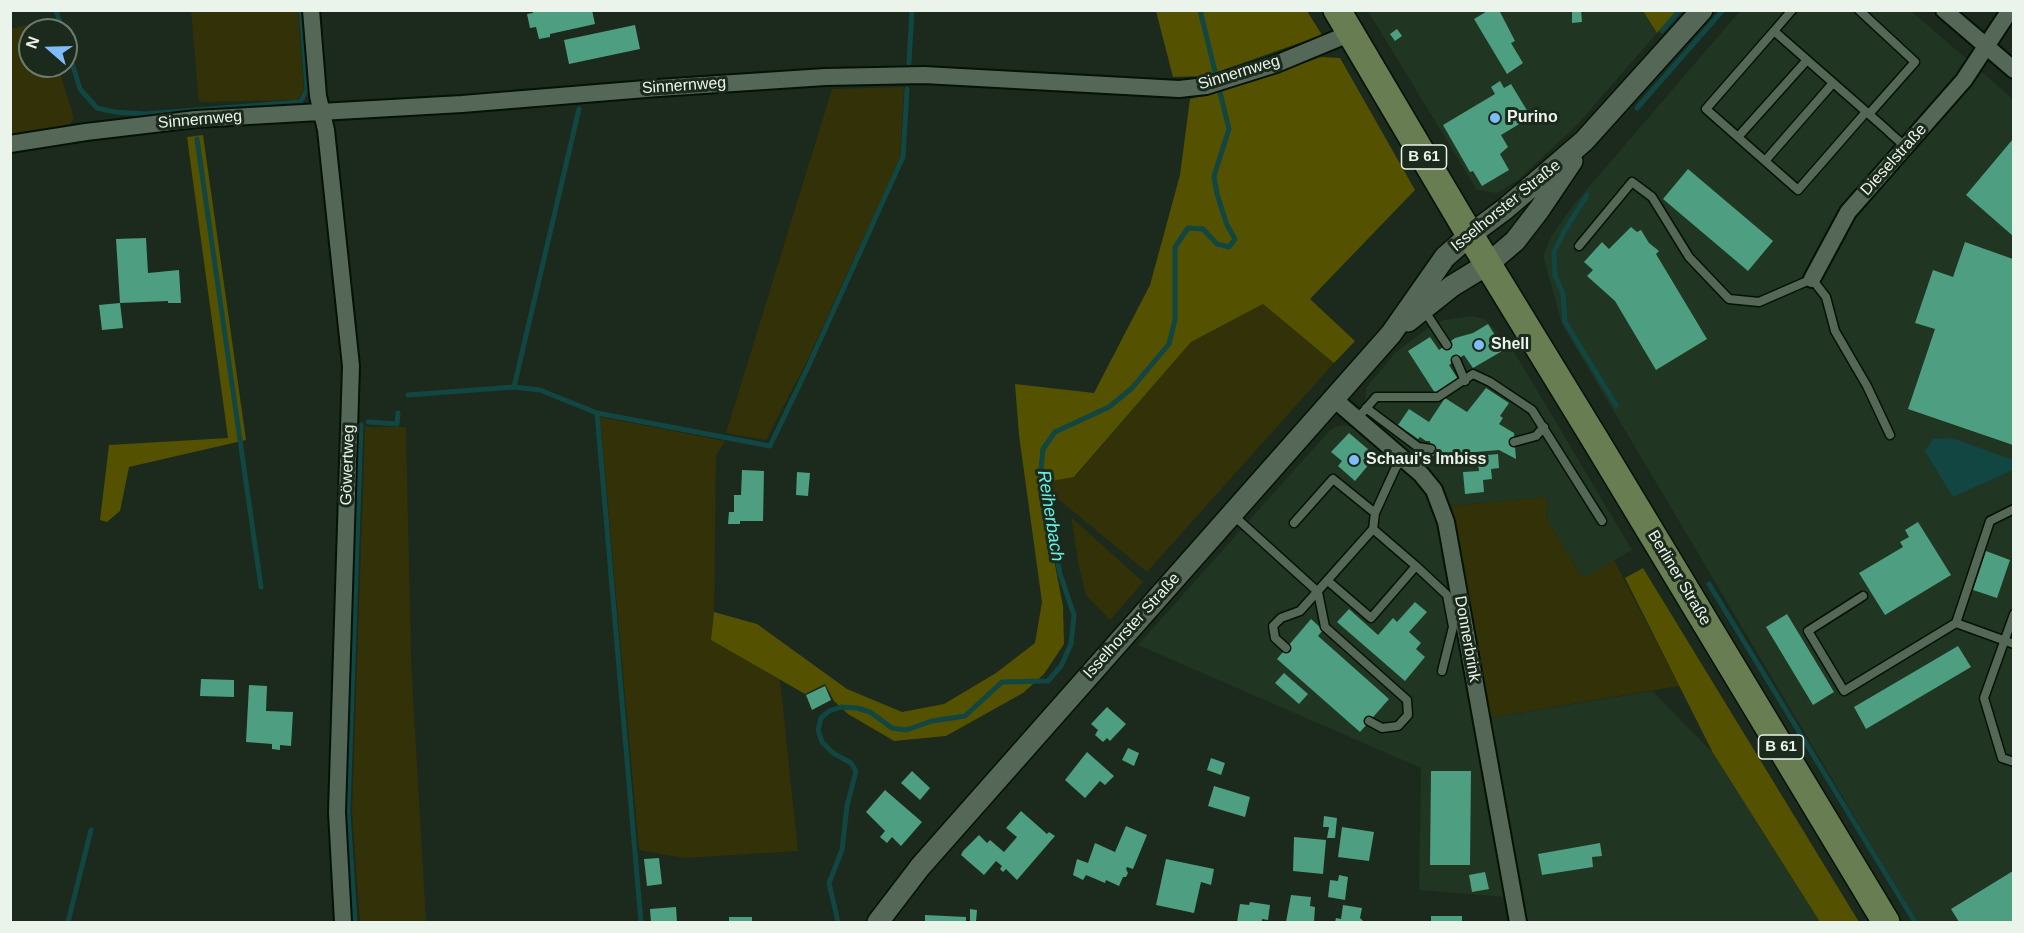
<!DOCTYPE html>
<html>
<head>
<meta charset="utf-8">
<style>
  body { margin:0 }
  #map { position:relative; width:2024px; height:933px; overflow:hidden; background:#1b2a1c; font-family:Arial,sans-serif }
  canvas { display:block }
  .frame { position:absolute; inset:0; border:12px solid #eaf4ea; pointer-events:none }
  .north { position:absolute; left:18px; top:18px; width:60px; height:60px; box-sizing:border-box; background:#1b2a1c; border:2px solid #6e7b6e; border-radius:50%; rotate:290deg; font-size:16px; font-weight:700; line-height:24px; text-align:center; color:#eaf4ea }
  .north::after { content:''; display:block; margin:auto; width:21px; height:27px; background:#7fbdfa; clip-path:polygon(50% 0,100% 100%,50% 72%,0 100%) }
</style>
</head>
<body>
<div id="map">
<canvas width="2024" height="933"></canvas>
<div class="frame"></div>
<div class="north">N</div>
</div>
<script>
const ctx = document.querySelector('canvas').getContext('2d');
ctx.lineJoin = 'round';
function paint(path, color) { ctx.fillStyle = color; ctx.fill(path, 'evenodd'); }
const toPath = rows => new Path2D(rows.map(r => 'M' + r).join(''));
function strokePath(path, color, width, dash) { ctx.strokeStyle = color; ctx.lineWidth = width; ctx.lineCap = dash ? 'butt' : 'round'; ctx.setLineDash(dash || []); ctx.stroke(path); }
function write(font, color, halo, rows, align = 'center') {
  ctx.font = font + ' Arial,sans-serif'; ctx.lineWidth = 6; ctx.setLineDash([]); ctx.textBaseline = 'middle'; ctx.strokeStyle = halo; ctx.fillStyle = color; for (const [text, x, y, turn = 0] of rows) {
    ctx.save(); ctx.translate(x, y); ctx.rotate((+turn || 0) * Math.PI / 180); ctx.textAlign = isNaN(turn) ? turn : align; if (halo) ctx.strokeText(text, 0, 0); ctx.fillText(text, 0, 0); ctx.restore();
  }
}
const built = toPath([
  [1368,11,1643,11,1657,33,1576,126,1518,180,1497,193,1477,190],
  [1740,11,1911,11,2013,99,2013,922,1917,922,1562,324,1543,256,1552,235,1575,203],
  [1471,316,1485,319,1513,350,1632,550,1583,579,1548,521,1546,497,1449,506,1426,469,1365,414,1366,388,1395,353,1428,328,1444,320],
  [1344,425,1357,428,1415,480,1430,499,1436,515,1451,572,1473,719,1505,897,1419,890,1421,768,1138,645,1329,431,1335,427],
  [1652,691,1713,753,1820,922,1526,922,1488,718]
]);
const green = toPath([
  [191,11,298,11,304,89,297,100,199,102],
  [45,20,48,30,30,30,30,66,58,66,74,118,70,125,11,134,11,29],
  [904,87,900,158,807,361,766,440,726,433,832,89],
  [1263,304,1334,363,1147,572,1052,494,1047,480,1075,477,1191,342],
  [600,417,725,441,716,456,714,612,711,640,780,680,798,851,684,858,639,850],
  [365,427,406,427,411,660,426,922,360,922,352,811],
  [1546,497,1548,521,1583,579,1614,560,1679,686,1488,718,1455,524,1449,506],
  [1071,517,1143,582,1110,620,1086,595,1079,567]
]);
const forest = toPath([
  [1156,11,1307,11,1322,35,1206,76,1173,77],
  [1643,11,1677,11,1657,33],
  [1321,57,1340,58,1415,190,1310,299,1355,341,1334,363,1263,304,1191,342,1074,477,1039,483,1063,606,1064,644,1044,674,1023,693,946,736,894,741,848,714,834,701,825,684,805,694,711,640,714,612,757,624,847,689,902,712,944,704,996,673,1035,643,1042,602,1019,435,1015,384,1094,393,1150,285,1180,175,1190,99,1212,94],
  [203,135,246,440,129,467,120,511,107,522,100,520,109,445,228,438,187,137],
  [1643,568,1859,922,1820,922,1713,753,1625,578]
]);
const water = toPath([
  [1952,438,2013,460,2013,470,1953,497,1925,451,1933,439]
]);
const stream = toPath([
  [56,10,62,30],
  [1662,31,1680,10],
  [66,43,80,89,97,108,115,112,145,114,300,102,307,90,301,10],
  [909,63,912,10],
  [1637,108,1723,10],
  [197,139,261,587],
  [1587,195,1564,232,1554,252,1555,275,1563,294,1565,322,1616,405],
  [514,387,579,109],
  [408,395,514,387,540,390,597,413,770,446,807,369,903,157,907,89],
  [597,413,641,922],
  [368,422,397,424,398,413],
  [1709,584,1915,922],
  [68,922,91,830],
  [355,922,348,812,361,425],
  [838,922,829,883,842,850,847,806,856,771,851,763,833,753,822,742,818,730,821,718,829,711,841,707,857,708,870,712,892,728,906,730,932,721,965,716,1002,682,1048,681,1061,666,1071,644,1074,615,1060,574,1041,470,1043,449,1055,432,1109,407,1132,388,1169,344,1175,320,1175,247,1188,228,1203,229,1217,244,1229,247,1235,239,1227,225,1217,194,1214,176,1229,129,1200,10]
]);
const building = toPath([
  [532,10,592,10,595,24,550,34,550,37,539,39,536,27,530,28,527,14,533,13],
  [1489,10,1499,10,1515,41,1511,43,1523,63,1507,74,1474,19],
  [1572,10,1581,10,1582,22,1572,23],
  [635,25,640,49,569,64,564,40],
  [1397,29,1402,36,1395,41,1390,34],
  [1500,81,1504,88,1511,84,1531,117,1501,135,1508,147,1500,154,1509,170,1482,186,1473,171,1470,172,1443,125,1495,94,1491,87],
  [2013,139,2013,236,1966,195],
  [1688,169,1773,241,1748,271,1663,199],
  [1631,227,1637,232,1641,230,1649,243,1659,251,1656,254,1707,339,1656,370,1615,301,1587,276,1593,270,1584,262,1602,242,1609,249],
  [146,238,148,273,179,270,181,303,168,303,168,301,120,303,116,239],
  [1965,242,2013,259,2013,445,1908,409,1935,329,1915,323,1933,270,1953,277],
  [120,303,123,328,102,330,99,305],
  [1488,324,1504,350,1473,368,1464,355,1449,365,1458,379,1435,393,1408,351,1430,337,1439,350,1455,338,1473,333],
  [1486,388,1509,403,1500,416,1503,418,1499,424,1514,433,1516,459,1499,450,1431,456,1430,441,1426,441,1420,437,1418,439,1398,425,1409,409,1429,422,1445,398,1467,412],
  [1349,433,1376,456,1355,481,1338,466,1342,461,1331,452],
  [1498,454,1499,468,1491,469,1492,479,1483,480,1484,492,1465,494,1463,472,1479,471,1477,456],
  [742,470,764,471,763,521,740,521,740,524,728,524,729,512,734,512,734,495,741,495],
  [797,472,810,473,808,496,796,495],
  [1918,522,1951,575,1885,615,1859,573,1903,547,1900,542,1909,537,1905,530],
  [1986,551,2010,560,1997,598,1973,590],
  [1415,602,1427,612,1409,632,1421,643,1416,649,1425,657,1405,681,1337,622,1349,609,1378,635,1393,618,1397,622],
  [1787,614,1834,692,1813,705,1766,627],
  [1311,619,1323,630,1318,636,1389,699,1360,732,1277,659],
  [1958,646,1971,667,1866,729,1854,707],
  [1284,673,1308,694,1299,704,1275,683],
  [201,679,234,680,234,697,200,696],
  [249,685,267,686,266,711,293,712,291,746,280,745,280,750,272,749,272,744,246,742],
  [825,686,831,700,812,710,806,695],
  [1107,707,1126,724,1110,741,1107,738,1103,742,1095,735,1098,730,1091,724],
  [1128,748,1139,753,1134,766,1122,760],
  [1087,752,1114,776,1105,785,1100,781,1085,798,1065,780],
  [1211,758,1225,763,1221,775,1207,770],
  [912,771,930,788,920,800,901,783],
  [1431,771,1471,771,1470,865,1430,865],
  [1214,786,1250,797,1245,817,1208,806],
  [885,790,922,822,901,846,892,837,887,843,880,837,885,831,866,812],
  [1021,811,1047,834,1049,832,1055,836,1017,880,1006,869,1003,872,1000,869,1002,866,996,861,984,875,961,855,963,851,979,835,987,843,990,840,1004,852,1017,837,1006,828],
  [1324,816,1337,818,1335,838,1327,838,1329,827,1323,827],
  [1126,826,1147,835,1133,869,1127,867,1126,869,1128,873,1126,877,1123,877,1119,886,1106,880,1105,883,1086,875,1083,880,1073,875,1077,859,1088,863,1095,843,1115,852],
  [1342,827,1374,832,1369,861,1338,857],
  [1294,837,1326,840,1323,874,1293,871],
  [1600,843,1602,856,1592,857,1593,867,1542,875,1538,854],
  [659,858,662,884,647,886,644,859],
  [1166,859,1214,869,1211,885,1201,882,1194,913,1156,905],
  [2013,871,2013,922,1959,922,1951,909],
  [1485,872,1489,889,1472,892,1469,875],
  [1339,875,1348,877,1345,900,1328,897,1330,880,1338,881],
  [1291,895,1311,897,1310,906,1315,907,1314,922,1286,922],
  [1250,902,1270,905,1268,920,1262,919,1262,922,1237,922,1240,904,1249,905],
  [1343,905,1362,908,1360,918,1364,922,1335,922,1336,918,1341,919],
  [676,907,677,922,651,922,650,909],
  [970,909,977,910,976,922,970,922],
  [925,915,966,917,966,922,925,922],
  [1431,916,1462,916,1462,922,1431,922],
  [729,917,752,917,752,922,729,922]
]);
const service = toPath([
  [1859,10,1915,62,1869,114],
  [1774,31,1792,10],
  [1866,112,1798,190,1706,109,1774,31,1887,130,1891,134,1906,147],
  [1738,137,1807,60],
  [1765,161,1833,83],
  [1579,246,1632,182,1652,197,1689,257,1729,299,1759,302,1812,279,1826,297,1835,331,1867,386,1890,435],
  [1424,310,1447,345],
  [1456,360,1465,381],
  [1366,408,1418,447,1431,449],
  [1357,419,1376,397,1438,397,1473,374,1490,382,1532,410,1602,521],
  [1514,442,1536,436,1544,427],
  [1233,515,1318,592,1325,627,1407,700,1408,715,1398,726,1382,728,1369,721],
  [1294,523,1333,479,1375,513],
  [1416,566,1447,595,1453,627,1442,671],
  [1328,581,1371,618,1416,566,1373,529],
  [1863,596,1808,631,1844,691,1956,623,2014,644],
  [2014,614,1984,698,2002,758,2014,762],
  [1956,623,1990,521,2014,509],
  [1286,648,1275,638,1273,626,1281,618,1300,611,1373,529,1375,513,1396,467,1404,458]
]);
const minor = toPath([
  [311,10,318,96,326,130,351,366,337,812,343,922],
  [1944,10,2014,70],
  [10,144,86,132,196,119,462,104,658,88,825,77,924,75,1179,89,1206,86,1276,64,1351,33],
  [1812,279,1848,212,1964,80,2010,10],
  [1334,399,1421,474,1434,490,1446,522,1518,922]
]);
const tertiary = toPath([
  [1408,321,1452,286,1488,264,1515,241,1539,210,1572,161],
  [878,922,920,867,1391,334,1445,257,1470,235,1505,209,1584,141,1702,10]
]);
const primary = toPath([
  [1337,10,1470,235,1596,441,1886,922]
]);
const markers = [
  [1495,118,6,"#7fbdfa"],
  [1479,345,6,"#7fbdfa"],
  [1354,460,6,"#7fbdfa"]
];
const shields = [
  [1424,157,45],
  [1781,747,45]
];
const shieldNames = [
  ["B 61",1424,157],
  ["B 61",1781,747]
];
const streetNames = [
  ["Sinnernweg",1239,73,-17],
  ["Sinnernweg",684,86,-4],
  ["Sinnernweg",200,120,-5],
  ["Dieselstraße",1894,160,-48],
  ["Isselhorster Straße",1506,206,-39],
  ["Göwertweg",348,465,-88],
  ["Berliner Straße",1679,578,59],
  ["Isselhorster Straße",1132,626,-48],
  ["Donnerbrink",1467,639,80]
];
const poiNames = [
  ["Purino",1507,118],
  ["Shell",1491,345],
  ["Schaui's Imbiss",1366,460]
];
const waterNames = [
  ["Reiherbach",1050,516,81]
];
paint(built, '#203522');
paint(green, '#333108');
paint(forest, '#545100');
paint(water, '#114642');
strokePath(stream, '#114642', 5);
paint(building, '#4e9e81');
strokePath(service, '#051206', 11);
strokePath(minor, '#051206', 20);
strokePath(tertiary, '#051206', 24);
strokePath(primary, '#051206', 30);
strokePath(service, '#556757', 8);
strokePath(minor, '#556757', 16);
strokePath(tertiary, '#556757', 21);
strokePath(primary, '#687e52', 27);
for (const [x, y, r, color] of markers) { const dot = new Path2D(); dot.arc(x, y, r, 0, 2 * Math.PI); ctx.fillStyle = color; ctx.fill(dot); strokePath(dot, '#1b2a1c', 2); }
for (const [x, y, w] of shields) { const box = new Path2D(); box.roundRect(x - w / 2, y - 12, w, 24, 4.5); ctx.fillStyle = '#1b2a1c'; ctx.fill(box); strokePath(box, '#eaf4ea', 1.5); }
write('bold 15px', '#eaf4ea', null, shieldNames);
write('16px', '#eaf4ea', '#1b2a1c', streetNames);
write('bold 16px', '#eaf4ea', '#1b2a1c', poiNames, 'left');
write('italic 18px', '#67f1e5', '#1b2a1c', waterNames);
</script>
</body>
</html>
